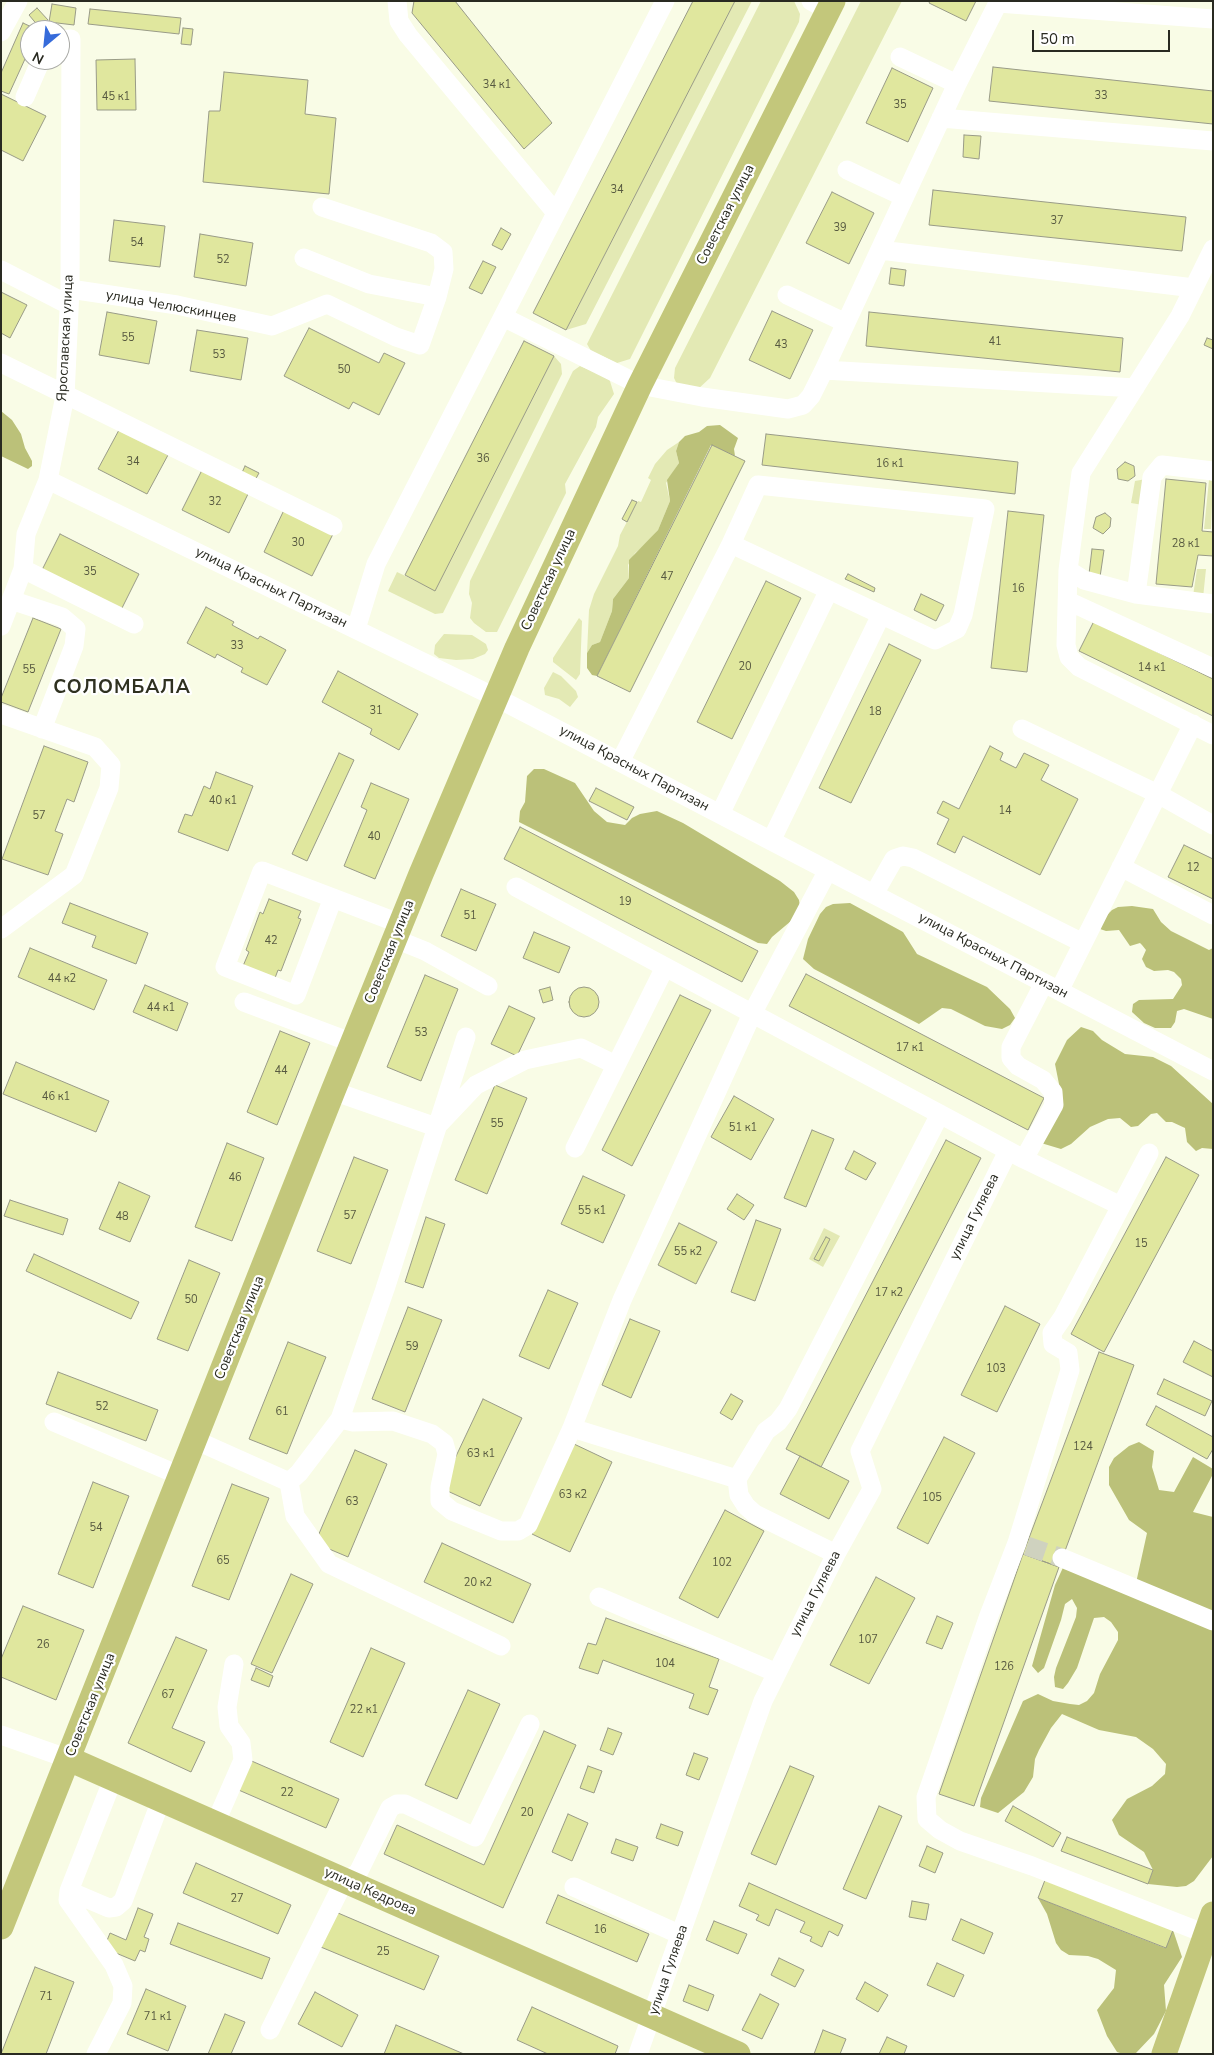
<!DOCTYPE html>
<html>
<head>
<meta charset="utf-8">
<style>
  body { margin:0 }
  #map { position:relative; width:1214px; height:2055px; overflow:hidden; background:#f9fce6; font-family:"Nunito Sans",sans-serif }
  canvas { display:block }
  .frame { position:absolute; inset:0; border:2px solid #292a21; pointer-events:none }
  .north { position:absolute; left:20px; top:20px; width:50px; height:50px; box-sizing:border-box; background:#fff; border:1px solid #a9aaa6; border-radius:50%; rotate:208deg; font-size:14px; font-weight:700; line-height:20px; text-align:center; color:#292a21 }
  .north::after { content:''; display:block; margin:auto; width:18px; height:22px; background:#366bda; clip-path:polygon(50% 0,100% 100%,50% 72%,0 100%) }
  .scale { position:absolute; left:1032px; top:30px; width:138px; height:22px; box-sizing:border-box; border:2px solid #292a21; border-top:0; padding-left:6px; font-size:15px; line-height:18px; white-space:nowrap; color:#292a21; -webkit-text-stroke:4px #fff; paint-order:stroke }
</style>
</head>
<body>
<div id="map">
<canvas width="1214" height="2055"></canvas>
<div class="frame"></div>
<div class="north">N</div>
<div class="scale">50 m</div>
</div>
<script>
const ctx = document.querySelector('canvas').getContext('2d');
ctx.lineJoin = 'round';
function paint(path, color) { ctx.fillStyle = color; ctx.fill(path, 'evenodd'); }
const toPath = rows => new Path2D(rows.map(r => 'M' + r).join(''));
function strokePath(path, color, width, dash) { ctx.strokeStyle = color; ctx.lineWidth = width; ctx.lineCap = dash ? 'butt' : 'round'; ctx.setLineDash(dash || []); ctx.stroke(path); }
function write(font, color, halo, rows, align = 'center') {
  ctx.font = font + ' "Nunito Sans",sans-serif'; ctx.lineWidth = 4.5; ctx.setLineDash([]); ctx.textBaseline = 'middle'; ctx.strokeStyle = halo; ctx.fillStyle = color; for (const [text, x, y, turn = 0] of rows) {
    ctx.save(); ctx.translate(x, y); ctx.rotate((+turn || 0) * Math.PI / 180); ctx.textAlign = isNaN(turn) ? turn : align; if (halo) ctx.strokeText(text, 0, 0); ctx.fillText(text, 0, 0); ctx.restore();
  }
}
const green = toPath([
  [735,1,752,1,586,324,566,330],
  [761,1,794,1,800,14,799,22,630,359,617,363,591,351,587,344],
  [861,1,902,1,710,378,697,390,677,384,674,378,675,368],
  [554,356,561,364,562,374,443,613,435,614,388,591,397,572,435,590],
  [580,366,609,378,614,394,598,417,596,427,565,484,566,493,497,632,486,632,474,623,470,618,472,603,469,594,470,581,573,371],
  [679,442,676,451,679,463,666,483,670,501,658,530,644,546,635,553,628,565,629,578,613,599,612,611,600,642,592,645,587,653,589,610,594,594,618,546,620,535,638,501,641,502,651,480,648,478,655,464,667,450],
  [1146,479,1143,505,1131,503,1135,481],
  [1209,480,1213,481,1211,529,1204,529],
  [1197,569,1206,569,1203,598,1193,596],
  [579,618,582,621,580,674,576,680,553,662,553,658],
  [444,634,472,635,486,644,488,650,485,654,473,659,456,660,439,658,434,654,435,645],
  [553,672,561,676,576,691,578,697,570,707,559,699,545,695,544,688],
  [824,1228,840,1236,823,1267,809,1259]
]);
const forest = toPath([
  [1,411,12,420,21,434,25,448,32,461,32,466,28,469,1,456],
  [720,425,738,438,734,449,735,456,711,445,597,676,592,675,587,668,587,653,592,645,600,642,612,611,613,599,629,578,629,560,658,530,670,501,667,480,679,463,676,451,679,442,685,436,699,432,707,426],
  [534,769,544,769,575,783,594,811,607,822,625,825,632,818,640,814,657,811,683,823,780,881,794,892,799,900,800,907,791,921,772,937,767,944,758,943,519,822,520,811,525,802,527,776],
  [850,903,903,932,917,954,987,987,1010,1009,1015,1018,1010,1025,1002,1029,985,1026,951,1009,942,1008,919,1024,814,969,803,959,808,939,820,914,826,907,833,904],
  [1132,906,1153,909,1161,922,1171,931,1209,950,1213,948,1213,1019,1184,1009,1177,1011,1175,1022,1171,1028,1155,1028,1144,1023,1132,1012,1133,1004,1139,1000,1173,999,1182,985,1181,979,1174,972,1168,970,1154,971,1146,967,1142,959,1146,950,1142,945,1140,943,1130,946,1119,930,1106,931,1100,929,1105,917,1112,910,1118,907],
  [1081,1027,1093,1031,1102,1040,1125,1054,1153,1057,1171,1066,1213,1104,1213,1149,1202,1148,1196,1151,1187,1142,1185,1128,1172,1122,1166,1122,1157,1113,1151,1114,1138,1126,1131,1127,1120,1118,1108,1119,1090,1127,1071,1144,1061,1149,1041,1143,1060,1089,1055,1064,1067,1040],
  [1139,1442,1154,1451,1152,1467,1159,1490,1174,1492,1193,1457,1213,1469,1213,1474,1193,1512,1213,1517,1213,1856,1194,1881,1186,1886,1177,1887,1148,1884,1153,1870,1144,1852,1119,1835,1112,1820,1127,1799,1152,1786,1165,1774,1166,1764,1153,1749,1136,1737,1099,1730,1062,1714,1051,1728,1039,1750,1035,1759,1033,1777,1024,1792,998,1813,980,1807,981,1798,1023,1701,1038,1694,1053,1701,1070,1704,1079,1705,1087,1701,1094,1693,1100,1674,1118,1640,1118,1632,1111,1622,1104,1617,1094,1618,1077,1668,1068,1683,1063,1689,1055,1687,1054,1677,1056,1668,1076,1617,1077,1608,1072,1599,1065,1604,1061,1620,1044,1668,1038,1673,1032,1666,1055,1585,1066,1561,1136,1583,1147,1533,1129,1520,1109,1485,1109,1467,1114,1458,1129,1446],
  [1038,1898,1165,1948,1173,1930,1182,1957,1164,1985,1166,2011,1154,2034,1136,2053,1123,2054,1117,2052,1107,2036,1097,2010,1114,1988,1116,1970,1098,1959,1088,1956,1069,1955,1061,1950,1056,1943,1047,1914]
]);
const building = toPath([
  [414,1,455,1,552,123,524,149,412,13,414,1],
  [693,1,735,1,566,330,533,313,693,1],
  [930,1,976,1,966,21,929,3,930,1],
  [52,4,76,8,74,25,49,22,52,4],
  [37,8,48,20,39,27,29,15,37,8],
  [90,9,181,18,179,34,88,24,90,9],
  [23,23,38,30,30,30,30,48,9,94,1,91,1,73,23,23],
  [183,28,193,29,191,45,181,44,183,28],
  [135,59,136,110,97,110,96,60,135,59],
  [993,67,1213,91,1213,124,989,101,993,67],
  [892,68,933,88,908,142,866,123,892,68],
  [224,72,308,80,305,114,336,118,329,194,203,182,209,111,220,111,224,72],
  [1,94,46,116,23,161,1,150,1,94],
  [964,135,981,136,979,159,963,157,964,135],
  [933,190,1186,217,1182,251,929,225,933,190],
  [832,192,874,213,849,264,806,243,832,192],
  [114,220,165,226,160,267,109,261,114,220],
  [501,228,511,234,502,250,492,245,501,228],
  [200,234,253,243,246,286,194,277,200,234],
  [483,261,496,267,482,294,469,288,483,261],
  [891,268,906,270,904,286,889,284,891,268],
  [1,292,27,305,10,338,1,333,1,292],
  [772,311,813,330,790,379,749,360,772,311],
  [107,312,157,321,149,364,99,355,107,312],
  [869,312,1123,338,1120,372,866,346,869,312],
  [309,328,379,363,384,353,405,363,379,415,353,402,349,409,284,376,309,328],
  [197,330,248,338,241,380,190,371,197,330],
  [1207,338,1213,340,1213,349,1204,345,1207,338],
  [524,341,554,356,435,591,405,575,524,341],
  [119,430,168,455,147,494,98,469,119,430],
  [766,434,1018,462,1015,494,762,465,766,434],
  [712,445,745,461,630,692,597,676,712,445],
  [1125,462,1134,466,1135,476,1128,481,1118,479,1117,469,1125,462],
  [245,466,259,473,253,484,240,477,245,466],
  [202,470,248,494,229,533,182,510,202,470],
  [1166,479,1206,483,1202,531,1213,532,1213,556,1198,555,1192,587,1156,584,1166,479],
  [632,500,637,502,627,522,622,519,632,500],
  [284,510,333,534,312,576,264,552,284,510],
  [1008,511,1044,515,1027,672,991,668,1008,511],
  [1105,513,1111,518,1110,527,1103,534,1093,528,1096,517,1105,513],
  [60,534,139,574,121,610,42,570,60,534],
  [1092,549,1104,550,1100,577,1089,574,1092,549],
  [848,574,875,588,874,592,845,579,848,574],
  [766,581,801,598,732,739,697,722,766,581],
  [921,594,944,605,936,621,914,610,921,594],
  [206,607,234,622,232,625,258,639,260,636,286,650,267,685,241,672,243,668,217,654,215,658,187,643,206,607],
  [33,618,61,629,28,712,1,702,1,698,33,618],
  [1094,621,1213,679,1213,716,1079,651,1094,621],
  [889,644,921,660,851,803,819,788,889,644],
  [338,671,418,714,399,750,370,734,372,729,322,702,338,671],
  [44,746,88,762,74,802,67,799,55,831,63,834,48,875,2,859,44,746],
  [990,746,1003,753,1000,760,1016,768,1024,753,1049,765,1041,780,1078,799,1040,875,963,836,955,853,937,844,949,819,937,813,943,801,959,809,990,746],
  [339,753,354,760,307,861,292,854,339,753],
  [216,772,253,786,228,851,178,832,185,814,192,816,204,786,210,789,216,772],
  [371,783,409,799,375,879,344,866,367,810,361,807,371,783],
  [596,788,634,807,627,820,589,801,596,788],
  [520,827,758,951,742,982,504,859,520,827],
  [1184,845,1213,859,1213,899,1168,877,1184,845],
  [461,889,496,904,476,951,441,936,461,889],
  [269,899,301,911,298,918,301,919,281,971,278,970,275,978,243,966,249,952,246,950,260,912,263,914,269,899],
  [70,903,148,933,136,964,92,947,96,936,62,923,70,903],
  [534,932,570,947,559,973,523,958,534,932],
  [30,948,107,980,94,1010,18,977,30,948],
  [806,974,1044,1098,1028,1130,789,1006,806,974],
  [425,975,458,989,421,1081,387,1067,425,975],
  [145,985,188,1003,177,1031,133,1012,145,985],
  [550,987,553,1000,543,1003,539,990,550,987],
  '569 1002a15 15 0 1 1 30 0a15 15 0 1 1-30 0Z',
  [680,995,711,1010,632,1166,602,1150,680,995],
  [509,1006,535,1018,517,1056,491,1044,509,1006],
  [280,1031,310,1043,277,1125,247,1112,280,1031],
  [16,1062,109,1101,96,1132,3,1094,16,1062],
  [495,1085,527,1098,487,1194,455,1180,495,1085],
  [734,1096,774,1119,751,1160,711,1137,734,1096],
  [812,1130,834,1139,806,1207,784,1198,812,1130],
  [946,1140,981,1158,821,1467,786,1449,946,1140],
  [227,1143,264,1158,232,1241,195,1227,227,1143],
  [854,1151,876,1163,866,1180,845,1169,854,1151],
  [354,1157,388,1170,351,1264,317,1251,354,1157],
  [1166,1157,1199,1175,1104,1352,1071,1334,1166,1157],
  [583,1176,625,1195,603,1243,561,1224,583,1176],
  [119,1182,150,1196,130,1242,99,1229,119,1182],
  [737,1194,754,1205,744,1220,727,1209,737,1194],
  [10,1200,68,1219,63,1235,4,1216,10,1200],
  [426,1217,445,1224,423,1288,405,1282,426,1217],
  [756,1220,781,1229,755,1301,731,1292,756,1220],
  [679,1223,717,1242,696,1284,658,1265,679,1223],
  [826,1237,830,1239,819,1261,814,1259,826,1237],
  [34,1254,139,1302,131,1319,26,1271,34,1254],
  [189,1260,220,1273,188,1351,157,1339,189,1260],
  [548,1290,578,1303,549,1369,519,1356,548,1290],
  [1005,1306,1040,1324,997,1412,961,1395,1005,1306],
  [408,1307,442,1320,405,1412,372,1399,408,1307],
  [630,1319,660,1331,631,1398,602,1385,630,1319],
  [1194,1341,1213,1351,1213,1377,1183,1362,1194,1341],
  [288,1342,326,1357,287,1454,249,1439,288,1342],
  [1099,1352,1134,1365,1059,1567,1023,1554,1099,1352],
  [58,1372,158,1410,146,1441,46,1404,58,1372],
  [1164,1379,1212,1401,1205,1416,1157,1394,1164,1379],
  [731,1394,743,1401,732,1420,720,1413,731,1394],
  [483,1399,522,1418,480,1506,441,1488,483,1399],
  [1156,1406,1213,1437,1213,1449,1207,1459,1146,1425,1156,1406],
  [944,1437,975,1453,928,1544,897,1528,944,1437],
  [574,1444,612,1462,570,1552,532,1534,574,1444],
  [355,1450,387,1464,348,1557,315,1543,355,1450],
  [800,1456,849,1481,829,1519,780,1494,800,1456],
  [93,1482,129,1496,93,1588,58,1574,93,1482],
  [232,1484,269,1498,229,1600,192,1586,232,1484],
  [725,1510,764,1531,718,1618,679,1598,725,1510],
  [442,1543,531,1584,513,1623,424,1582,442,1543],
  [1023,1554,1059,1567,974,1806,939,1794,1023,1554],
  [291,1574,313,1584,272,1673,251,1664,291,1574],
  [876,1577,915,1598,869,1684,830,1665,876,1577],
  [23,1606,84,1630,56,1700,1,1677,1,1659,23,1606],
  [937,1616,953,1623,942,1649,926,1643,937,1616],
  [606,1618,719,1659,709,1687,718,1690,708,1715,689,1708,694,1694,603,1660,598,1674,579,1668,588,1643,596,1645,606,1618],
  [176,1637,207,1650,172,1728,205,1742,191,1772,128,1743,176,1637],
  [371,1648,405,1663,363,1757,330,1742,371,1648],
  [256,1668,273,1676,269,1687,251,1680,256,1668],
  [468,1690,500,1704,457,1799,425,1785,468,1690],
  [608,1728,622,1733,613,1755,600,1750,608,1728],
  [544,1731,576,1745,503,1908,384,1854,397,1825,484,1865,544,1731],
  [694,1753,708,1758,699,1780,686,1775,694,1753],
  [247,1759,339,1799,326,1828,234,1788,247,1759],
  [588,1766,602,1771,594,1793,580,1788,588,1766],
  [790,1766,814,1776,776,1865,751,1854,790,1766],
  [879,1806,902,1816,866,1899,843,1889,879,1806],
  [1013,1806,1061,1833,1053,1847,1005,1821,1013,1806],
  [568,1814,588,1823,572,1861,552,1852,568,1814],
  [661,1824,683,1832,678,1846,656,1838,661,1824],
  [1067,1837,1153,1870,1148,1884,1061,1851,1067,1837],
  [616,1839,638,1847,633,1861,611,1853,616,1839],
  [927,1846,943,1853,935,1873,919,1866,927,1846],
  [196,1863,291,1905,278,1934,183,1893,196,1863],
  [1045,1880,1173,1930,1166,1948,1038,1898,1045,1880],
  [749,1883,843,1925,838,1936,829,1931,822,1947,810,1941,812,1937,800,1932,805,1922,776,1909,769,1926,756,1920,759,1915,739,1906,749,1883],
  [558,1895,649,1934,637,1962,546,1923,558,1895],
  [912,1901,929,1904,926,1920,909,1917,912,1901],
  [138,1908,153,1914,144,1937,149,1939,145,1952,140,1950,135,1961,104,1948,110,1933,126,1940,138,1908],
  [331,1910,439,1956,424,1990,316,1945,331,1910],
  [961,1919,993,1933,984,1954,952,1940,961,1919],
  [714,1921,747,1934,738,1954,706,1940,714,1921],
  [178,1923,270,1958,262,1979,170,1944,178,1923],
  [779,1958,804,1970,795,1987,771,1975,779,1958],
  [937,1963,964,1975,954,1997,927,1985,937,1963],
  [35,1967,74,1982,46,2054,1,2054,35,1967],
  [865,1982,888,1995,878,2012,856,1999,865,1982],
  [689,1985,714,1995,708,2011,683,2001,689,1985],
  [146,1989,186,2006,168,2051,127,2034,146,1989],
  [315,1992,358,2015,342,2047,298,2024,315,1992],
  [760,1994,779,2004,762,2039,742,2030,760,1994],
  [532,2007,618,2046,615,2054,548,2054,517,2040,532,2007],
  [225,2014,245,2022,231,2054,208,2054,225,2014],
  [396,2025,464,2054,384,2054,396,2025],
  [823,2030,846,2039,840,2054,814,2054,823,2030],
  [887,2037,907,2046,904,2054,879,2054,887,2037]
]);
const minorTunnel = toPath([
  [1027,1546,1062,1558]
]);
const minor = toPath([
  [397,1,399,21,408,35,556,213],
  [811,1,829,11],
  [998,3,1213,19],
  [1,32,18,1],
  [900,57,957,84],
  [25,97,41,60],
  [941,118,1213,141],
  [847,170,904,197],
  [1213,249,1180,316,1081,473,1068,570,1066,645,1069,657,1079,667,1213,735],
  [880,250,1194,288],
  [304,258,369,284,437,297],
  [1,270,69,305],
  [70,289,177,305,272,326,327,304,396,337,420,345,437,297,444,269,443,252,431,243,322,207],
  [787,295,846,323],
  [503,317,640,385,702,397,788,409,803,405,811,396,824,370,1135,388],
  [1,363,333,526],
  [824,370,957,84,999,1],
  [48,480,497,698,1213,1071],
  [23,569,134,624],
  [1068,570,1084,580,1136,594,1213,604],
  [1136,594,1152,477,1162,465,1213,471],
  [11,600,62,617,76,629,74,646,42,729],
  [1068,601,1213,668],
  [1,626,23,569,26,534,48,480,65,396,70,289,71,39,60,40],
  [356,629,376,564,665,1],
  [1,714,95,747,111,765,109,788,74,875,1,929],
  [1022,729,1158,794,1213,825],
  [620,762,731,544,758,485,985,509,963,615,957,629,935,640,731,544],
  [720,814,829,590],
  [771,841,881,615],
  [1121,867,1213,915],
  [516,887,1024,1159,1121,1206,1063,1317,1052,1333,1053,1344,1068,1353,1070,1370,1017,1543,988,1618,926,1797,927,1819,940,1830,960,1841,1032,1866,1206,1934],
  [874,894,894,859,903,856,913,858,1083,943],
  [333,898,296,995,225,967,262,871,401,924],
  [395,939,425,951,488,986],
  [1059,991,1193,724],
  [244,1002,353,1043],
  [333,1091,436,1127],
  [440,1123,476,1085,525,1060,581,1048,616,1065],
  [575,1148,665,967],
  [1024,1159,1054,1105,1053,1092,1043,1080,1018,1066,1011,1058,1011,1047,1044,983],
  [1121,1206,1149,1153],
  [340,1419,353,1422,393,1421,432,1434,444,1443,447,1454,440,1487,440,1501,452,1511,501,1531,518,1531,528,1525,572,1428,622,1300,752,1014,828,870],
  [54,1422,181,1476],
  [572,1428,737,1479],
  [195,1440,289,1482,299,1473,340,1419,385,1289,466,1037],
  [289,1482,295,1516,329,1564,501,1646],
  [836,1554,755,1514,746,1506,739,1495,737,1479,766,1431,778,1422,788,1409,940,1114],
  [1062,1558,1213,1621],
  [599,1597,777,1673],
  [1,1735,69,1759],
  [113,1779,69,1891,109,1908,116,1907,123,1901,161,1800],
  [215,1824,243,1760,241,1743,229,1726,227,1707,234,1664],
  [574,1887,681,1935],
  [69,1891,68,1900,114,1965,123,1986,122,2003,96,2054],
  [270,2030,344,1881,358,1873,390,1808,397,1804,405,1804,475,1837,530,1724],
  [638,2054,763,1701,836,1554,872,1489,860,1451,1008,1151]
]);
const major = toPath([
  [69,1759,738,2054],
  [1,1927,333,1091,421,874,517,648,640,385,833,1],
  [1164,2054,1213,1914]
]);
const numberNames = [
  ["34 к1",497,85],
  ["33",1101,96],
  ["45 к1",116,97],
  ["35",900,105],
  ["34",617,190],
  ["37",1057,221],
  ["39",840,228],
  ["54",137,243],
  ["52",223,260],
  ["55",128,338],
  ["41",995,342],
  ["43",781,345],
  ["53",219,355],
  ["50",344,370],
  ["36",483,459],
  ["34",133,462],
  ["16 к1",890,464],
  ["32",215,502],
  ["30",298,543],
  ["28 к1",1186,544],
  ["35",90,572],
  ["47",667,577],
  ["16",1018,589],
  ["33",237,646],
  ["20",745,667],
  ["14 к1",1152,668],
  ["55",29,670],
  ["31",376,711],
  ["18",875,712],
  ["40 к1",223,801],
  ["14",1005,811],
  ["57",39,816],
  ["40",374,837],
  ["12",1193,868],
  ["19",625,902],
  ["51",470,916],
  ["42",271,941],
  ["44 к2",62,979],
  ["44 к1",161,1008],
  ["53",421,1033],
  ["17 к1",910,1048],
  ["44",281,1071],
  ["46 к1",56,1097],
  ["55",497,1124],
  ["51 к1",743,1128],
  ["46",235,1178],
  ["55 к1",592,1211],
  ["57",350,1216],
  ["48",122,1217],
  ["15",1141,1244],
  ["55 к2",688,1252],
  ["17 к2",889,1293],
  ["50",191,1300],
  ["59",412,1347],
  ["103",996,1369],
  ["52",102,1407],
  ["61",282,1412],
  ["124",1083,1447],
  ["63 к1",481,1454],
  ["63 к2",573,1495],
  ["105",932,1498],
  ["63",352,1502],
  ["54",96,1528],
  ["65",223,1561],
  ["102",722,1563],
  ["20 к2",478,1583],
  ["107",868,1640],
  ["26",43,1645],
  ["104",665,1664],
  ["126",1004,1667],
  ["67",168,1695],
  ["22 к1",364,1710],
  ["22",287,1793],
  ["20",527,1813],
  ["27",237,1899],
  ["16",600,1930],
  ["25",383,1952],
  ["71",46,1997],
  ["71 к1",158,2017]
];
const streetNames = [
  ["Советская улица",726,215,-63],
  ["улица Челюскинцев",171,307,10],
  ["Ярославская улица",66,338,-87],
  ["Советская улица",549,580,-65],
  ["улица Красных Партизан",271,588,26],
  ["улица Красных Партизан",634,769,28],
  ["Советская улица",390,952,-68],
  ["улица Красных Партизан",993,956,28],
  ["улица Гуляева",975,1217,-64],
  ["Советская улица",240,1328,-68],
  ["улица Гуляева",816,1594,-63],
  ["Советская улица",91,1705,-68],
  ["улица Кедрова",370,1892,24],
  ["улица Гуляева",669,1970,-71]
];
const districtNames = [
  ["СОЛОМБАЛА",122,688]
];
paint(green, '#e3e9b4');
paint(forest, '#bbc179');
paint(building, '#e0e79e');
strokePath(building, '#999b87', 1);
strokePath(minorTunnel, '#cfd2bf', 19, [19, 9]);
strokePath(minor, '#fff', 19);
strokePath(major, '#c3c77b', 25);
write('11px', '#575940', null, numberNames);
write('14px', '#292a21', '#fff', streetNames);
ctx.letterSpacing = '1px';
write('bold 19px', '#2f3120', '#fff', districtNames);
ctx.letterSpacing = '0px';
</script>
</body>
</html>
